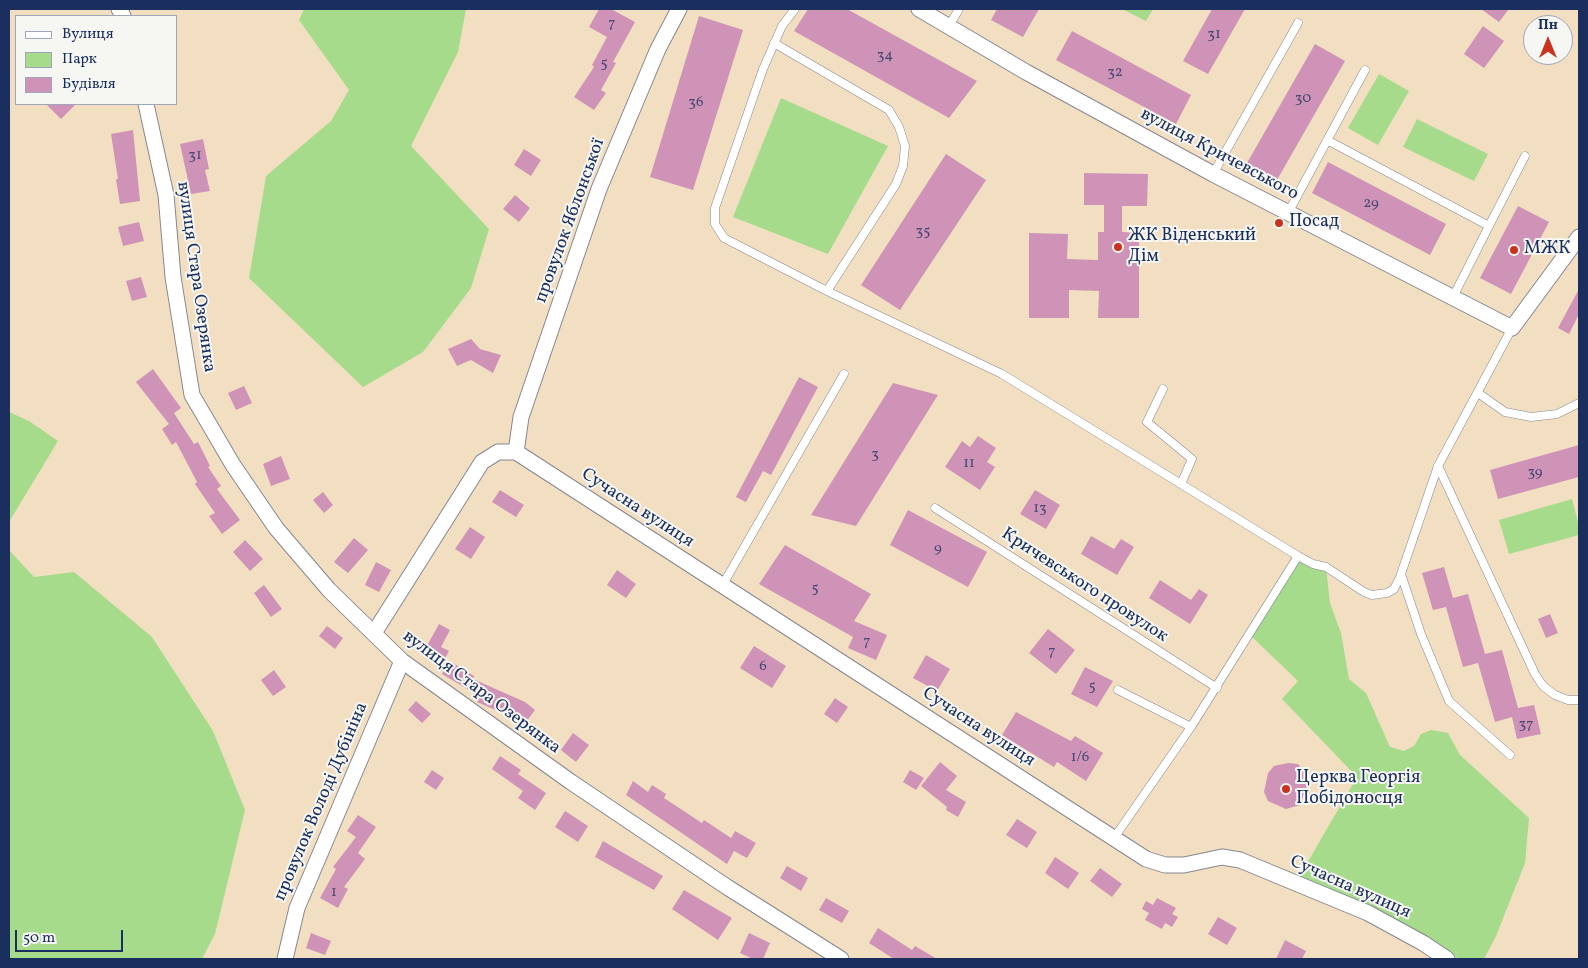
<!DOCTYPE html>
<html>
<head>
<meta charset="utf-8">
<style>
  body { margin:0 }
  #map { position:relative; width:1588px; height:968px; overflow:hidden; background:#f2dfc2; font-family:Vollkorn,serif }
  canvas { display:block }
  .frame { position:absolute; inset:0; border:10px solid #1b2f5e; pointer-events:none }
  .legend { position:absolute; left:15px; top:15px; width:162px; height:90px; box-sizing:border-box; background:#f6f6f2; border:1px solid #9ea6b7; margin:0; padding:6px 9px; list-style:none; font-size:15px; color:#1b2f5e }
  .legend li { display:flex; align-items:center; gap:10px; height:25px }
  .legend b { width:25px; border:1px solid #9ea6b7 }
  .north { position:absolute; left:1523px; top:15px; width:50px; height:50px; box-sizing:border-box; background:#f6f6f2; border:1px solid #9ea6b7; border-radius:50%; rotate:0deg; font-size:14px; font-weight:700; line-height:20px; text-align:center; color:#1b2f5e }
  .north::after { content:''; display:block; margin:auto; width:18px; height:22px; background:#c8321e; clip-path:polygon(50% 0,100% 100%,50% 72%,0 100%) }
  .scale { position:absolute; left:15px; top:930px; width:108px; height:22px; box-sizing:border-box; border:2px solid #1b2f5e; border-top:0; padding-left:6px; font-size:15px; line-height:18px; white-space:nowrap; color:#1b2f5e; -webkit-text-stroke:4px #f6f6f2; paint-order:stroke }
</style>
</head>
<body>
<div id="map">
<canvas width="1588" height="968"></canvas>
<div class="frame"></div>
<ul class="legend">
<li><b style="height:6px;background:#fff"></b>Вулиця</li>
<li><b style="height:14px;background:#a5db8b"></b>Парк</li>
<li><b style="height:14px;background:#ce93b7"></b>Будівля</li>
</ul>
<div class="north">Пн</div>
<div class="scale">50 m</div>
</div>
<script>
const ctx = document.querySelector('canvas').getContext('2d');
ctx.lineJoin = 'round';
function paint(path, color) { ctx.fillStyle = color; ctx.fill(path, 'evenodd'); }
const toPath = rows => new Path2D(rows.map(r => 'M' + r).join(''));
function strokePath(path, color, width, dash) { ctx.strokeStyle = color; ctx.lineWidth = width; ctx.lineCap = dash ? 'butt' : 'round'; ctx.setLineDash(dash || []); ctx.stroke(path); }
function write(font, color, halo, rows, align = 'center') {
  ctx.font = font + ' Vollkorn,serif'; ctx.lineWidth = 4; ctx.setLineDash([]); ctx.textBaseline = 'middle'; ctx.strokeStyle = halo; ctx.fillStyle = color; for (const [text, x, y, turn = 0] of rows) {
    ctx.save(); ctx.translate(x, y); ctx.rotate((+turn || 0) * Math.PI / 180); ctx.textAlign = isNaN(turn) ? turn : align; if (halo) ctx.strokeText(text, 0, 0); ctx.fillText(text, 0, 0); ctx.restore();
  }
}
const green = toPath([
  [304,9,466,9,458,52,411,146,489,229,471,288,423,352,363,387,249,278,266,176,331,121,349,90,299,20],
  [1122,9,1153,9,1146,21],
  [1379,74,1409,91,1378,145,1348,128],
  [781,98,888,146,828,254,733,217],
  [1417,119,1488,154,1474,181,1403,147],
  [9,412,29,421,58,441,9,522],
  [1572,499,1579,526,1579,535,1509,554,1499,520],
  [9,550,34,577,74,572,152,637,213,731,245,810,215,934,202,959,9,959],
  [1298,556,1326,567,1330,603,1341,633,1349,679,1366,693,1390,747,1404,751,1414,746,1421,734,1431,730,1448,733,1460,755,1529,818,1525,863,1496,936,1484,959,1459,959,1427,937,1299,877,1357,777,1282,699,1298,681,1250,635]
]);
const building = toPath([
  [599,9,611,9,635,22,613,62,616,63,601,90,606,93,594,110,574,97,594,67,592,65,607,37,589,27],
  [808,9,847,9,977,81,949,118,794,31],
  [997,9,1039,9,1023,37,991,20],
  [1212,9,1245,9,1208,74,1183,61],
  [1481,9,1509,9,1499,22],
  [699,16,743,30,693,190,650,177],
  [1483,26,1504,41,1484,68,1464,54],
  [1072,31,1191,95,1176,124,1056,60],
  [1315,44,1345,61,1277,180,1247,163],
  [46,104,76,104,61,119],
  [133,130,140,201,120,204,116,179,118,179,111,134],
  [203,139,209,169,205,170,210,191,191,194,180,144],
  [524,149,541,160,531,176,514,165],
  [946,154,986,180,900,310,861,285],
  [1328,162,1446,224,1430,255,1312,193],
  [1084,173,1148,174,1147,206,1122,206,1122,232,1139,233,1139,318,1098,318,1099,291,1069,290,1069,318,1029,318,1029,233,1068,234,1067,259,1098,260,1098,232,1104,232,1104,205,1084,205],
  [515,195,530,208,519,222,503,209],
  [1518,206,1549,222,1511,294,1480,278],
  [139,222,144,241,123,246,118,227],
  [141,277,147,297,132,301,126,281],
  [1579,289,1579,314,1569,334,1558,328],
  [471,339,480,349,501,355,493,373,471,360,457,366,448,349],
  [153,369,181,408,174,413,194,444,198,442,210,466,208,467,221,486,217,489,240,520,222,534,209,516,215,513,195,484,197,482,176,442,172,445,162,429,169,424,136,382],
  [799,377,818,387,771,475,763,471,746,502,736,497],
  [893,383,938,395,856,526,811,515],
  [244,386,252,403,236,410,228,393],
  [978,436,996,448,987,462,995,467,980,490,945,467,962,441,970,447],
  [1579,445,1579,477,1498,499,1490,470],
  [281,456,290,479,271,486,263,464],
  [500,490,524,505,516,517,492,502],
  [1035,490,1060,505,1046,529,1020,514],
  [323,492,333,505,324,513,313,500],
  [908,510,987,552,968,587,890,545],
  [470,527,485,537,471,559,455,549],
  [1091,536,1114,549,1121,539,1134,547,1117,575,1081,554],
  [354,538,368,550,348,573,334,562],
  [245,540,263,559,250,571,233,552],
  [785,545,871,594,854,621,887,635,876,660,848,648,853,637,759,584],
  [376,562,391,570,379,592,365,585],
  [1444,567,1453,598,1468,594,1485,654,1502,650,1518,708,1534,705,1541,734,1517,739,1512,717,1495,722,1478,663,1463,667,1446,607,1433,610,1422,573],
  [617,570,636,584,626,598,607,585],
  [1160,580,1191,600,1199,589,1208,595,1190,624,1149,598],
  [264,585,282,609,271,617,254,593],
  [1550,614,1558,633,1546,638,1538,619],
  [439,624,450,630,441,647,449,651,442,664,423,653],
  [327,626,343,638,335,649,319,636],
  [1048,629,1075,650,1056,674,1029,653],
  [754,646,786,666,772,688,740,668],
  [926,655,950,669,937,691,913,678],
  [453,663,474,676,473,679,525,702,535,710,524,725,501,708,500,712,477,702,479,696,442,674,446,667,450,669],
  [1085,667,1113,681,1097,707,1071,694],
  [274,670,286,687,273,696,261,680],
  [835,698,848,707,837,723,824,714],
  [416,701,431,714,422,723,408,710],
  [1016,712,1071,741,1075,736,1103,753,1086,781,1057,762,1054,767,1002,735],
  [573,733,589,745,576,762,561,750],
  [500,756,521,770,518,774,546,793,535,810,518,798,523,791,492,769],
  [940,762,957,776,946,790,966,802,958,817,946,810,947,807,921,786],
  [1288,763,1298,764,1305,773,1308,783,1300,805,1286,809,1268,801,1264,792,1268,773,1274,766],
  [432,770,444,778,436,790,424,782],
  [910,770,924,778,916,790,903,782],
  [633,781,648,792,652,785,666,794,664,798,702,823,704,820,731,838,735,831,756,843,747,858,734,851,727,864,626,795],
  [565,811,588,826,578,842,555,827],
  [358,815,376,827,358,853,365,859,344,887,348,889,338,908,320,898,336,869,333,867,356,837,347,831],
  [1017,819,1037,832,1027,848,1006,835],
  [603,841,663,876,654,890,595,857],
  [1055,857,1079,873,1068,889,1045,873],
  [787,866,808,878,801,891,780,878],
  [1100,868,1122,884,1112,897,1090,881],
  [684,890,732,918,718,940,672,909],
  [826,898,849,911,842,923,819,910],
  [1157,898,1176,908,1172,914,1178,917,1172,927,1165,923,1162,929,1145,920,1149,913,1142,909,1146,901,1153,905],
  [1218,917,1237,928,1227,945,1208,934],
  [878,928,912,950,915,946,937,959,894,959,869,943],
  [311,933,331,941,325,955,306,948],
  [749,933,770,943,763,959,753,959,740,953],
  [1285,940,1306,951,1302,959,1276,959]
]);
const service = toPath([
  [795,9,782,26,763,69,715,208,715,224,724,238,827,291,1002,374,1181,484],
  [949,26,959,9],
  [774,43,889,110,899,127,905,146,903,166,896,184,827,291],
  [1327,140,1489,226,1453,297],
  [1213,174,1298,23],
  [1288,213,1365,70],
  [1489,226,1525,156],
  [1163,389,1147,422,1192,459,1181,484,1298,556,1313,564,1326,567,1364,592,1372,595,1387,593,1394,589,1401,575],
  [1478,393,1505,412,1531,417,1557,414,1579,403],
  [1438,466,1535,674,1543,686,1555,695,1568,700,1579,700],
  [935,508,1217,688],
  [722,586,844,374],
  [1118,690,1191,727],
  [1510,755,1449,701,1421,634,1401,574,1438,466,1512,328],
  [1114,838,1191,727,1298,556]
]);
const minor = toPath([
  [119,9,123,16],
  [919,9,1026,72,1213,174,1512,328,1579,237],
  [146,104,166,195,173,277,192,395,233,465,276,528,329,590,402,661,571,782,727,887,841,959],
  [516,452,521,417,599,189,658,49,679,9],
  [374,633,482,462,498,452,516,452,1146,859,1165,865,1184,865,1222,857,1240,860,1368,913,1423,943,1447,959],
  [285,959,297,908,402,661]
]);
const markers = [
  [1279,223,5,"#c8321e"],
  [1118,247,5,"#c8321e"],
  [1514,250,5,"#c8321e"],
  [1286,789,5,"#c8321e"]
];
const numberNames = [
  ["7",612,24],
  ["31",1214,35],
  ["34",885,56],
  ["5",604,64],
  ["32",1115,73],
  ["30",1303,99],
  ["36",696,103],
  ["31",195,156],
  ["29",1371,204],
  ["35",923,232],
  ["3",875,455],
  ["11",969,464],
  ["39",1535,473],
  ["13",1040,509],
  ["9",938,549],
  ["5",815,589],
  ["7",867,642],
  ["7",1052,652],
  ["6",763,667],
  ["5",1092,687],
  ["37",1526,725],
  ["1/6",1080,758],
  ["1",334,893]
];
const streetNames = [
  ["вулиця Кричевського",1219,155,28],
  ["провулок Яблонської",571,221,-70],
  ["вулиця Стара Озерянка",195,277,82],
  ["Сучасна вулиця",637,509,33],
  ["Кричевського провулок",1084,586,33],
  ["вулиця Стара Озерянка",481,693,37],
  ["Сучасна вулиця",978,728,33],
  ["провулок Володі Дубініна",322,802,-67],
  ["Сучасна вулиця",1350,888,24]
];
const poiNames = [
  ["Посад",1289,223],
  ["ЖК Віденський",1128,237],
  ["Дім",1128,258],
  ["МЖК",1524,250],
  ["Церква Георгія",1296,779],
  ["Побідоносця",1296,800]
];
paint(green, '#a5db8b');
paint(building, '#ce93b7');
strokePath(service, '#868790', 9);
strokePath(minor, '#868790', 17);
strokePath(service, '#fff', 8);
strokePath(minor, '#fff', 15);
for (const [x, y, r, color] of markers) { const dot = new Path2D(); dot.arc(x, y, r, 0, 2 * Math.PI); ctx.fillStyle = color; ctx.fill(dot); strokePath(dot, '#f6f6f2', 2); }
write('15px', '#484874', null, numberNames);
write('18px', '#1b2f5e', '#f6f6f2', streetNames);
write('18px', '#1b2f5e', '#f6f6f2', poiNames, 'left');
</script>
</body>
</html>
